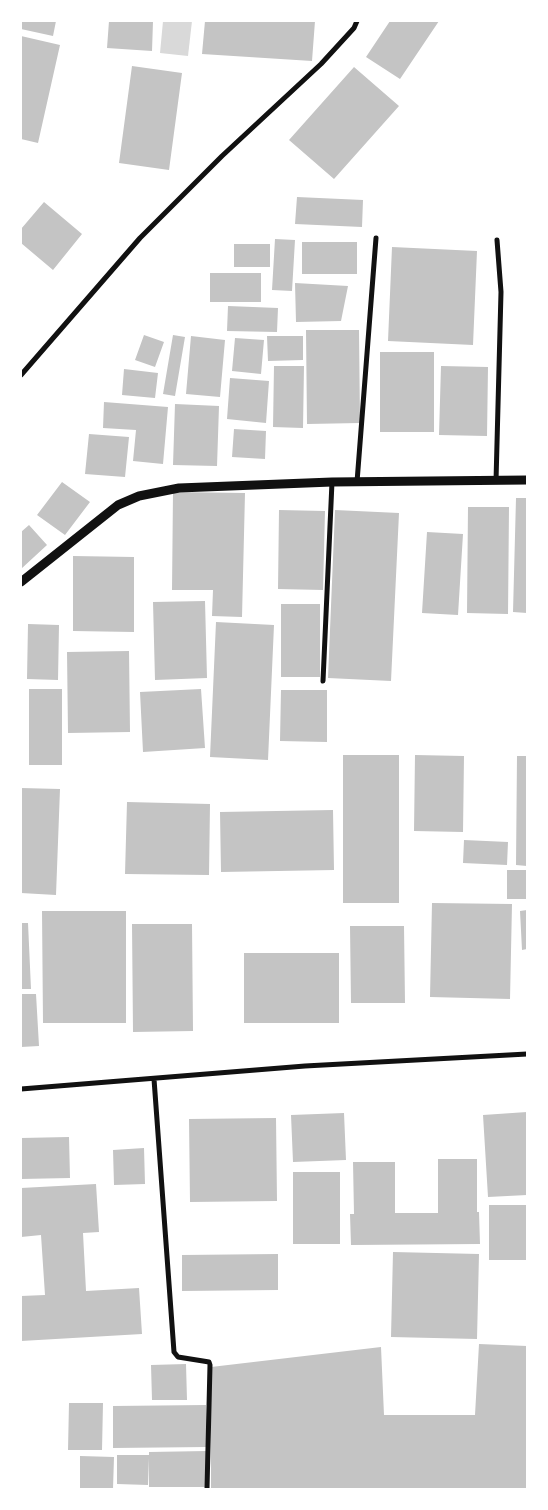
<!DOCTYPE html>
<html>
<head>
<meta charset="utf-8">
<style>
  body { margin:0 }
  #map { position:relative; width:548px; height:1510px; overflow:hidden; background:#fff; font-family:Cabin,sans-serif }
  canvas { display:block }
  .frame { position:absolute; inset:0; border:22px solid #fff; pointer-events:none }
</style>
</head>
<body>
<div id="map">
<canvas width="548" height="1510"></canvas>
<div class="frame"></div>
</div>
<script>
const ctx = document.querySelector('canvas').getContext('2d');
ctx.lineJoin = 'round';
function paint(path, color) { ctx.fillStyle = color; ctx.fill(path, 'evenodd'); }
const toPath = rows => new Path2D(rows.map(r => 'M' + r).join(''));
function strokePath(path, color, width, dash) { ctx.strokeStyle = color; ctx.lineWidth = width; ctx.lineCap = dash ? 'butt' : 'round'; ctx.setLineDash(dash || []); ctx.stroke(path); }
const water = toPath([
  [163,21,192,21,188,56,160,53]
]);
const building = toPath([
  [21,21,56,21,53,36,21,29],
  [109,21,153,21,152,51,107,48],
  [205,21,315,21,312,61,202,54],
  [390,21,439,21,400,79,366,57],
  [21,36,60,45,38,143,21,139],
  [132,66,182,73,169,170,119,163],
  [354,67,399,106,334,179,289,140],
  [297,197,363,200,362,227,295,224],
  [44,202,82,234,53,270,21,243,21,229],
  [275,239,295,240,292,291,272,290],
  [302,242,357,242,357,274,302,274],
  [234,244,270,244,270,267,234,267],
  [392,247,477,251,473,345,388,341],
  [210,273,261,273,261,302,210,302],
  [295,283,348,286,341,321,296,322],
  [228,306,278,308,277,332,227,331],
  [306,330,359,330,360,423,307,424],
  [144,335,164,342,155,367,135,360],
  [173,335,185,337,175,396,163,394],
  [191,336,225,340,220,397,186,394],
  [267,336,303,336,303,360,268,361],
  [235,338,264,340,261,374,232,371],
  [380,352,434,352,434,432,380,432],
  [274,366,304,366,303,428,273,427],
  [441,366,488,367,487,436,439,435],
  [124,369,158,373,155,398,122,395],
  [230,378,269,381,266,423,227,419],
  [104,402,168,407,163,464,133,461,136,430,103,428],
  [175,404,219,406,217,466,173,465],
  [234,429,266,431,265,459,232,457],
  [89,434,129,437,125,477,85,474],
  [62,482,90,502,65,535,37,515],
  [173,492,245,493,242,617,212,616,213,590,172,590],
  [516,498,527,498,527,613,513,612],
  [468,507,509,507,508,614,467,613],
  [279,510,325,511,323,590,278,589],
  [335,510,399,513,391,681,328,678],
  [29,525,47,545,21,569,21,532],
  [427,532,463,534,458,615,422,613],
  [73,556,134,557,134,632,73,631],
  [205,601,207,678,155,680,153,602],
  [281,604,320,604,320,677,281,677],
  [216,622,274,625,268,760,210,757],
  [28,624,59,625,58,680,27,679],
  [129,651,130,732,68,733,67,652],
  [29,689,62,689,62,765,29,765],
  [201,689,205,748,143,752,140,692],
  [281,690,327,690,327,742,280,741],
  [343,755,399,755,399,903,343,903],
  [415,755,464,756,463,832,414,831],
  [517,756,527,756,527,866,516,865],
  [21,788,60,789,56,895,21,893],
  [127,802,210,804,209,875,125,874],
  [333,810,334,870,221,872,220,812],
  [464,840,508,842,507,865,463,863],
  [507,870,527,870,527,899,507,899],
  [432,903,512,904,510,999,430,997],
  [527,910,527,949,522,950,520,911],
  [42,911,126,911,126,1023,43,1023],
  [21,923,28,923,31,989,21,989],
  [132,924,192,924,193,1031,133,1032],
  [350,926,404,926,405,1003,351,1003],
  [244,953,339,953,339,1023,244,1023],
  [21,994,36,994,39,1046,21,1047],
  [527,1112,527,1195,488,1197,483,1115],
  [344,1113,346,1160,293,1162,291,1115],
  [276,1118,277,1201,190,1202,189,1119],
  [69,1137,70,1178,21,1179,21,1138],
  [144,1148,145,1184,114,1185,113,1150],
  [438,1159,477,1159,477,1212,479,1212,480,1244,351,1245,350,1214,354,1214,353,1162,395,1162,395,1213,438,1213],
  [293,1172,340,1172,340,1244,293,1244],
  [96,1184,99,1232,83,1233,86,1291,139,1288,142,1334,21,1341,21,1296,45,1295,41,1235,21,1237,21,1188],
  [489,1205,527,1205,527,1260,489,1260],
  [393,1252,479,1254,477,1339,391,1337],
  [278,1254,278,1290,182,1291,182,1255],
  [479,1344,527,1346,527,1489,211,1489,211,1367,381,1347,384,1415,475,1415],
  [186,1364,187,1400,152,1400,151,1365],
  [69,1403,103,1403,102,1450,68,1450],
  [206,1405,207,1447,113,1448,113,1406],
  [207,1451,207,1487,149,1487,149,1458,148,1485,117,1484,117,1455,149,1455,149,1452],
  [80,1456,114,1457,113,1489,80,1489]
]);
const minor = toPath([
  [21,375,140,238,222,156,321,64,354,28,357,21],
  [496,481,501,292,497,240],
  [357,482,376,238],
  [323,681,332,482],
  [154,1079,174,1352,178,1357,203,1361,209,1362,210,1365,207,1489],
  [21,1089,305,1066,527,1054]
]);
const tertiary = toPath([
  [21,582,118,505,139,496,179,488,332,482,527,480]
]);
paint(water, '#d9d9d9');
paint(building, '#c4c4c4');
strokePath(minor, '#111', 5);
strokePath(tertiary, '#111', 9);
</script>
</body>
</html>
